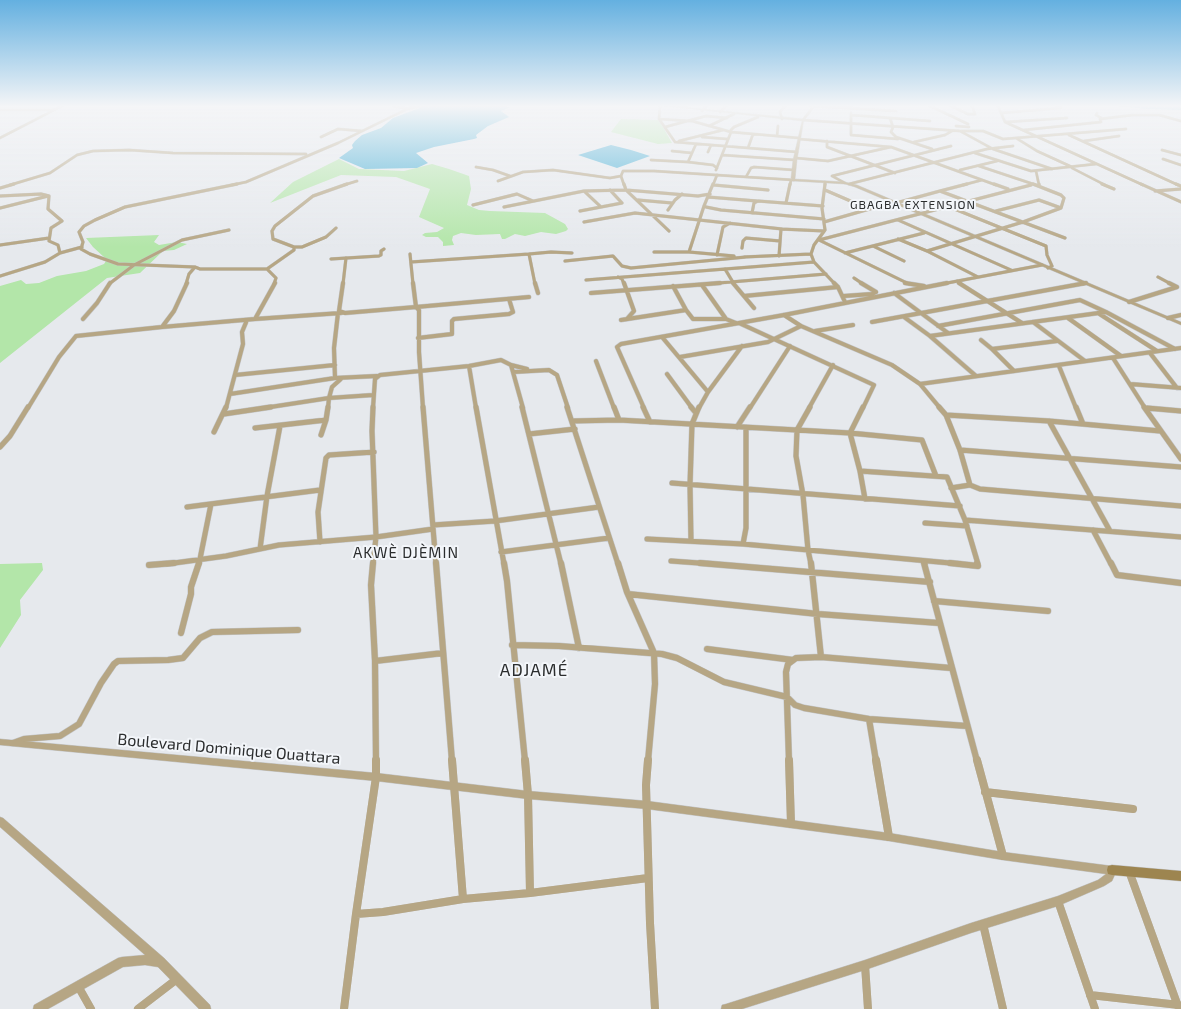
<!DOCTYPE html>
<html>
<head>
<meta charset="utf-8">
<style>
  body { margin:0 }
  canvas { display:block; background:#e6e9ed }
</style>
</head>
<body>
<canvas width="1181" height="1009"></canvas>
<script>
const ctx = document.querySelector('canvas').getContext('2d');
ctx.lineJoin = 'round';
function paint(path, color) { ctx.fillStyle = color; ctx.fill(path, 'evenodd'); }
const toPath = rows => new Path2D(rows.map(r => 'M' + r).join(''));
function strokePath(path, color, width, dash) { ctx.strokeStyle = color; ctx.lineWidth = width; ctx.lineCap = dash ? 'butt' : 'round'; ctx.setLineDash(dash || []); ctx.stroke(path); }
function write(font, color, halo, rows, align = 'center') {
  ctx.font = font + ' "Exo 2",sans-serif'; ctx.lineWidth = 4; ctx.setLineDash([]); ctx.textBaseline = 'middle'; ctx.strokeStyle = halo; ctx.fillStyle = color; for (const [text, x, y, turn = 0] of rows) {
    ctx.save(); ctx.translate(x, y); ctx.rotate((+turn || 0) * Math.PI / 180); ctx.textAlign = isNaN(turn) ? turn : align; if (halo) ctx.strokeText(text, 0, 0); ctx.fillText(text, 0, 0); ctx.restore();
  }
}
const green = toPath([
  [621,119,659,120,672,143,658,144,611,132],
  [339,159,359,169,404,171,432,164,449,169,469,176,471,189,467,205,479,210,490,211,545,213,565,224,568,229,566,231,556,234,541,232,525,236,515,234,505,239,502,239,500,234,476,235,461,233,453,236,452,240,454,245,443,246,443,242,438,237,426,237,422,235,425,233,437,232,444,228,419,217,430,189,396,177,341,175,270,203,293,182],
  [159,235,154,242,159,245,177,242,187,244,174,250,163,251,140,273,107,278,0,363,0,286,21,280,26,284,39,283,57,276,86,271,104,264,106,261,105,258,93,247,86,238],
  [42,563,43,570,20,600,21,615,0,648,0,564]
]);
const water = toPath([
  [425,106,511,107,501,111,509,117,488,126,476,135,477,138,474,139,434,147,416,153,428,163,417,168,365,169,339,158,353,148,352,145,355,141,362,135,381,128,393,118],
  [1118,106,1181,106,1181,110,1147,109],
  [611,145,631,150,650,156,617,168,578,155]
]);
const minorFar5 = toPath([
  [394,106,407,109],
  [660,106,659,119,675,142,724,146],
  [811,106,896,111],
  [930,106,968,124],
  [951,106,968,114,975,114,972,106],
  [998,106,1005,122,1143,185],
  [0,110,54,110],
  [702,111,706,106],
  [720,112,726,106],
  [851,113,851,135,898,139],
  [1001,113,1061,108],
  [1097,113,1096,115,1103,119],
  [851,115,930,121],
  [890,118,893,127,891,132,896,137,932,149],
  [659,119,692,121,731,132,799,138],
  [782,119,780,112,785,106],
  [803,120,960,131,993,149,1052,169],
  [803,120,814,106],
  [1006,122,1067,118],
  [709,126,734,114],
  [956,126,969,127],
  [665,127,706,116,727,118],
  [731,130,734,127,758,117],
  [1024,130,1101,122,1100,119,1133,115,1159,115,1181,121],
  [961,131,983,131,1003,139,1126,129],
  [1069,135,1178,185],
  [777,136,778,126],
  [321,137,338,129,362,131],
  [702,137,727,139],
  [0,138,62,106],
  [1016,138,1037,151,1072,167],
  [679,141,723,130],
  [827,141,827,147,895,173],
  [1084,141,1119,136],
  [914,142,945,135,952,131],
  [696,144,688,162,713,165,717,168],
  [724,146,797,152],
  [891,147,996,185],
  [748,148,753,134],
  [1162,150,1181,155],
  [672,151,692,153],
  [708,152,711,145],
  [975,153,1031,171,1096,164],
  [722,155,795,160],
  [796,158,828,161,891,147,799,139],
  [1163,159,1181,165],
  [651,160,688,162],
  [979,166,1036,185],
  [476,167,493,170,510,176],
  [1072,168,1105,185],
  [716,170,731,132],
  [960,170,997,161],
  [1036,171,1039,185],
  [621,176,624,185],
  [832,176,951,146],
  [832,176,845,183],
  [746,177,751,168,754,167,794,170],
  [498,181,523,172,553,170,610,178,621,176,623,171,654,171,794,180],
  [849,184,987,149,1013,146],
  [10,185,50,173,77,155,93,151,129,150,173,153,306,154],
  [232,185,246,182,338,143,407,109,421,106],
  [344,185,357,181],
  [713,185,717,175],
  [790,185,791,180],
  [825,185,825,182],
  [963,185,982,180]
]);
const minorFar4 = toPath([
  [624,184,626,190,669,231],
  [713,184,704,206,706,207,721,210,824,219],
  [825,184,822,208,825,230,814,245,811,254,814,262,835,284],
  [994,184,1008,189],
  [1039,184,1039,186],
  [1102,184,1114,189],
  [1141,184,1181,202],
  [1176,184,1181,186],
  [714,185,768,190],
  [0,188,14,184],
  [825,190,869,209],
  [584,191,601,207],
  [940,191,967,184],
  [1155,191,1181,189],
  [0,196,41,194,49,196,48,209,62,221,51,228,49,241,58,245,60,253],
  [708,197,757,201],
  [638,200,672,203],
  [786,203,790,184],
  [896,203,940,191,1065,238],
  [473,205,517,194,533,201],
  [947,206,1046,246,1047,255,1052,266,1048,268],
  [504,207,584,191,626,190,698,196,710,194],
  [0,208,48,196],
  [668,210,675,200,682,194],
  [580,211,622,203,610,190],
  [996,211,1039,200,1061,208],
  [752,213,754,203,758,201,823,206],
  [898,220,1011,270],
  [584,222,635,213,782,229],
  [824,222,880,206],
  [898,239,927,251,978,277],
  [819,240,1031,185],
  [819,240,909,284],
  [0,245,49,238],
  [873,246,904,261],
  [294,247,302,247,326,237,336,228],
  [742,248,743,241,746,238,780,241],
  [927,251,1023,222,1061,208,1064,198,1061,195,1033,184],
  [654,252,689,252,734,256],
  [689,252,704,206],
  [845,253,924,233],
  [410,254,413,284],
  [529,254,551,252,572,253],
  [717,255,723,227,730,223],
  [779,256,781,229,824,231],
  [744,257,811,254],
  [331,259,379,256,381,255,381,251,384,249],
  [565,261,613,256,622,266,631,268,746,257],
  [411,262,529,254,535,284],
  [195,267,200,269,267,269],
  [725,269,734,284],
  [0,276,45,262,60,253,82,247],
  [618,277,622,279,624,284],
  [1158,277,1171,284],
  [854,278,863,284],
  [586,280,814,262],
  [957,281,961,284],
  [109,284,134,265,182,240,229,230],
  [186,284,189,274,195,267,118,264,90,254,81,249,83,242,79,232,84,226,95,220,125,207,237,184],
  [274,284,276,278,267,269,294,250,294,247,273,239,272,231,275,226,313,196,347,184],
  [343,284,346,258],
  [707,284,826,274],
  [942,284,1042,265],
  [1083,284,1086,283]
]);
const minorFar3 = toPath([
  [343,283,339,311,345,313,416,307],
  [413,283,416,307,419,310,419,352,423,408],
  [535,283,538,293],
  [624,283,634,311,627,319],
  [733,283,754,308],
  [834,283,838,287,845,302],
  [905,283,924,286],
  [959,283,1022,323],
  [702,285,726,319,736,323],
  [673,286,686,310,693,319,726,319],
  [591,293,720,283],
  [894,293,948,333],
  [744,296,838,287],
  [844,296,872,294,876,292,861,283],
  [1129,302,1177,287,1169,283],
  [416,307,529,297],
  [1098,313,1157,351],
  [784,315,801,326,892,365,920,384,940,408],
  [904,317,930,336,976,376],
  [1068,318,1121,356],
  [1168,318,1181,315],
  [83,319,97,303,110,283],
  [255,319,341,313],
  [621,320,686,310],
  [872,322,1086,283],
  [1033,322,1085,361],
  [739,323,874,385,863,408],
  [938,326,1080,300,1106,312],
  [162,327,255,319,275,283],
  [815,331,853,325],
  [930,336,1106,312,1175,349],
  [662,337,708,392,699,408],
  [418,338,452,334,452,321,454,319,509,314,513,312,509,299],
  [981,340,992,349],
  [1150,353,1177,388],
  [680,357,768,342,801,326],
  [1113,358,1145,408],
  [596,361,614,408],
  [511,365,523,408],
  [469,366,476,408],
  [1059,366,1076,408],
  [1014,371,992,349,1057,341],
  [513,372,549,370,557,375,568,408],
  [667,374,692,408],
  [235,375,335,365],
  [335,378,334,348,338,313],
  [920,384,1181,348],
  [1130,384,1181,388],
  [708,392,742,346],
  [230,394,335,378,377,376],
  [28,408,59,357,76,336,162,327,174,311,187,283],
  [226,408,243,344,242,332,247,320],
  [264,408,329,398,332,387,342,378],
  [328,408,329,398,373,395],
  [373,408,375,379,380,375,469,366,501,360,511,365,527,369],
  [644,408,617,347,621,344,784,315,947,283],
  [750,408,790,346],
  [809,408,833,365]
]);
const minorFar2 = toPath([
  [423,407,436,564],
  [476,407,504,564],
  [522,407,561,564],
  [567,407,618,564],
  [614,407,619,420],
  [643,407,650,422],
  [691,407,696,413],
  [810,407,797,430,796,456,803,495,808,550,811,564],
  [863,407,850,433,860,471,865,499],
  [939,407,946,415,960,450,970,485],
  [1076,407,1083,424],
  [1144,407,1181,459],
  [1147,408,1181,411],
  [224,414,271,407],
  [946,415,1049,421,1160,431],
  [572,421,619,420,850,433,922,440,936,476],
  [1049,421,1110,531],
  [737,427,750,407],
  [255,428,326,420],
  [214,432,226,407],
  [529,434,575,429],
  [321,435,326,420,328,407],
  [0,447,10,436,28,407],
  [960,450,1181,467],
  [860,471,947,477,965,520,978,564],
  [672,483,960,506],
  [951,488,970,485,980,489,1181,506],
  [187,507,320,490],
  [965,520,1181,537],
  [925,523,967,526],
  [433,525,495,521,599,507],
  [1093,530,1111,564],
  [647,539,743,544,961,564],
  [691,541,690,485,692,424,699,407],
  [320,542,318,512,326,458,329,455,374,452],
  [743,544,746,528,746,428],
  [260,549,267,496,280,426],
  [501,552,609,538],
  [671,561,713,564],
  [924,562,925,564],
  [167,564,226,556,279,545,376,537,433,529],
  [199,564,211,504],
  [373,564,376,537,372,431,373,407]
]);
const minorFar1 = toPath([
  [373,563,371,585,375,661,376,761],
  [436,563,452,761],
  [504,563,507,581,525,761],
  [561,563,579,648],
  [618,563,627,592,654,653,655,684,648,761],
  [700,563,930,582],
  [811,563,821,657],
  [924,563,977,761],
  [950,563,978,566,977,563],
  [1111,563,1117,575,1181,583],
  [149,565,174,563],
  [628,594,818,614,939,623],
  [934,601,1048,611],
  [181,633,191,594,191,587,199,563],
  [512,645,559,646,662,654,677,658,724,682,787,697,795,705,804,708,869,719,967,726],
  [707,649,793,660],
  [375,661,443,653],
  [869,719,876,761],
  [13,743,24,739,60,736,79,724,101,683,114,664,118,661,168,660,183,658,200,638,212,632,298,630],
  [789,761,786,672,788,664,796,658,821,657,951,668]
]);
const minor = toPath([
  [452,760,463,899],
  [525,760,528,795,530,893,648,878],
  [648,760,646,785,650,923,655,1009],
  [789,760,791,824],
  [876,760,889,837],
  [977,760,1003,856],
  [985,792,1133,809],
  [1129,871,1179,1009],
  [1058,901,1095,1009],
  [356,914,376,777,376,760],
  [983,924,1003,1009],
  [865,965,868,1009],
  [78,986,91,1009],
  [1090,995,1179,1005],
  [138,1009,177,979],
  [344,1009,356,914,383,912,463,899,530,893]
]);
const tertiary = toPath([
  [665,106,673,106,804,119,797,160,795,179,845,182,857,185,1181,322,1181,325,855,187,845,184,793,181,791,178,793,160,802,121,665,106],
  [0,739,376,773,528,791,647,801,889,833,1003,852,1112,866,1115,867,1117,870,1112,881,1104,886,1058,906,971,933,865,970,742,1009,721,1009,722,1005,726,1004,865,960,971,923,1058,896,1098,880,1106,874,1003,860,889,841,647,809,528,799,376,781,0,745,0,739],
  [0,817,3,818,164,958,210,1005,211,1009,199,1009,158,967,145,965,123,967,48,1009,33,1009,34,1005,118,958,122,957,145,955,0,827,0,817]
]);
const secondary = toPath([
  [1112,865,1181,871,1181,881,1112,875,1108,874,1107,870,1108,866,1112,865]
]);
const farNeighbourhoodnames = [
  ["GBAGBA EXTENSION",913,205]
];
const quarterNames = [
  ["AKWÈ DJÈMIN",406,553]
];
const nearStreetnames = [
  ["Boulevard Dominique Ouattara",229,749,5]
];
const nearNeighbourhoodnames = [
  ["ADJAMÉ",534,670]
];
paint(green, '#b3e6a9');
paint(water, '#3fabd3');
strokePath(minorFar5, '#c4c7cb', 3);
strokePath(minorFar4, '#c4c7cb', 3.5);
strokePath(minorFar3, '#c4c7cb', 5);
strokePath(minorFar2, '#c4c7cb', 6);
strokePath(minorFar1, '#c4c7cb', 7);
strokePath(minor, '#c4c7cb', 8);
strokePath(tertiary, '#c4c7cb', 1);
strokePath(secondary, '#c4c7cb', 1);
strokePath(minorFar5, '#b6a684', 2.5);
strokePath(minorFar4, '#b6a684', 3);
strokePath(minorFar3, '#b6a684', 4);
strokePath(minorFar2, '#b6a684', 5);
strokePath(minorFar1, '#b6a684', 6);
strokePath(minor, '#b6a684', 8);
paint(tertiary, '#b6a684');
paint(secondary, '#9d8550');
const sky = ctx.createLinearGradient(0, 0, 0, 247);
sky.addColorStop(0, '#64b0e0');
sky.addColorStop(0.43, '#f4f5f7');
sky.addColorStop(1, '#f4f5f700');
ctx.fillStyle = sky;
ctx.fillRect(0, 0, 1181, 247);
ctx.letterSpacing = '1px';
write('12px', '#2b2d2e', '#f3f6fa', farNeighbourhoodnames);
ctx.letterSpacing = '0px';
ctx.letterSpacing = '1px';
write('15px', '#2b2d2e', '#f3f6fa', quarterNames);
ctx.letterSpacing = '0px';
write('16px', '#2b2d2e', '#f3f6fa', nearStreetnames);
ctx.letterSpacing = '1px';
write('17px', '#2b2d2e', '#f3f6fa', nearNeighbourhoodnames);
ctx.letterSpacing = '0px';
</script>
</body>
</html>
